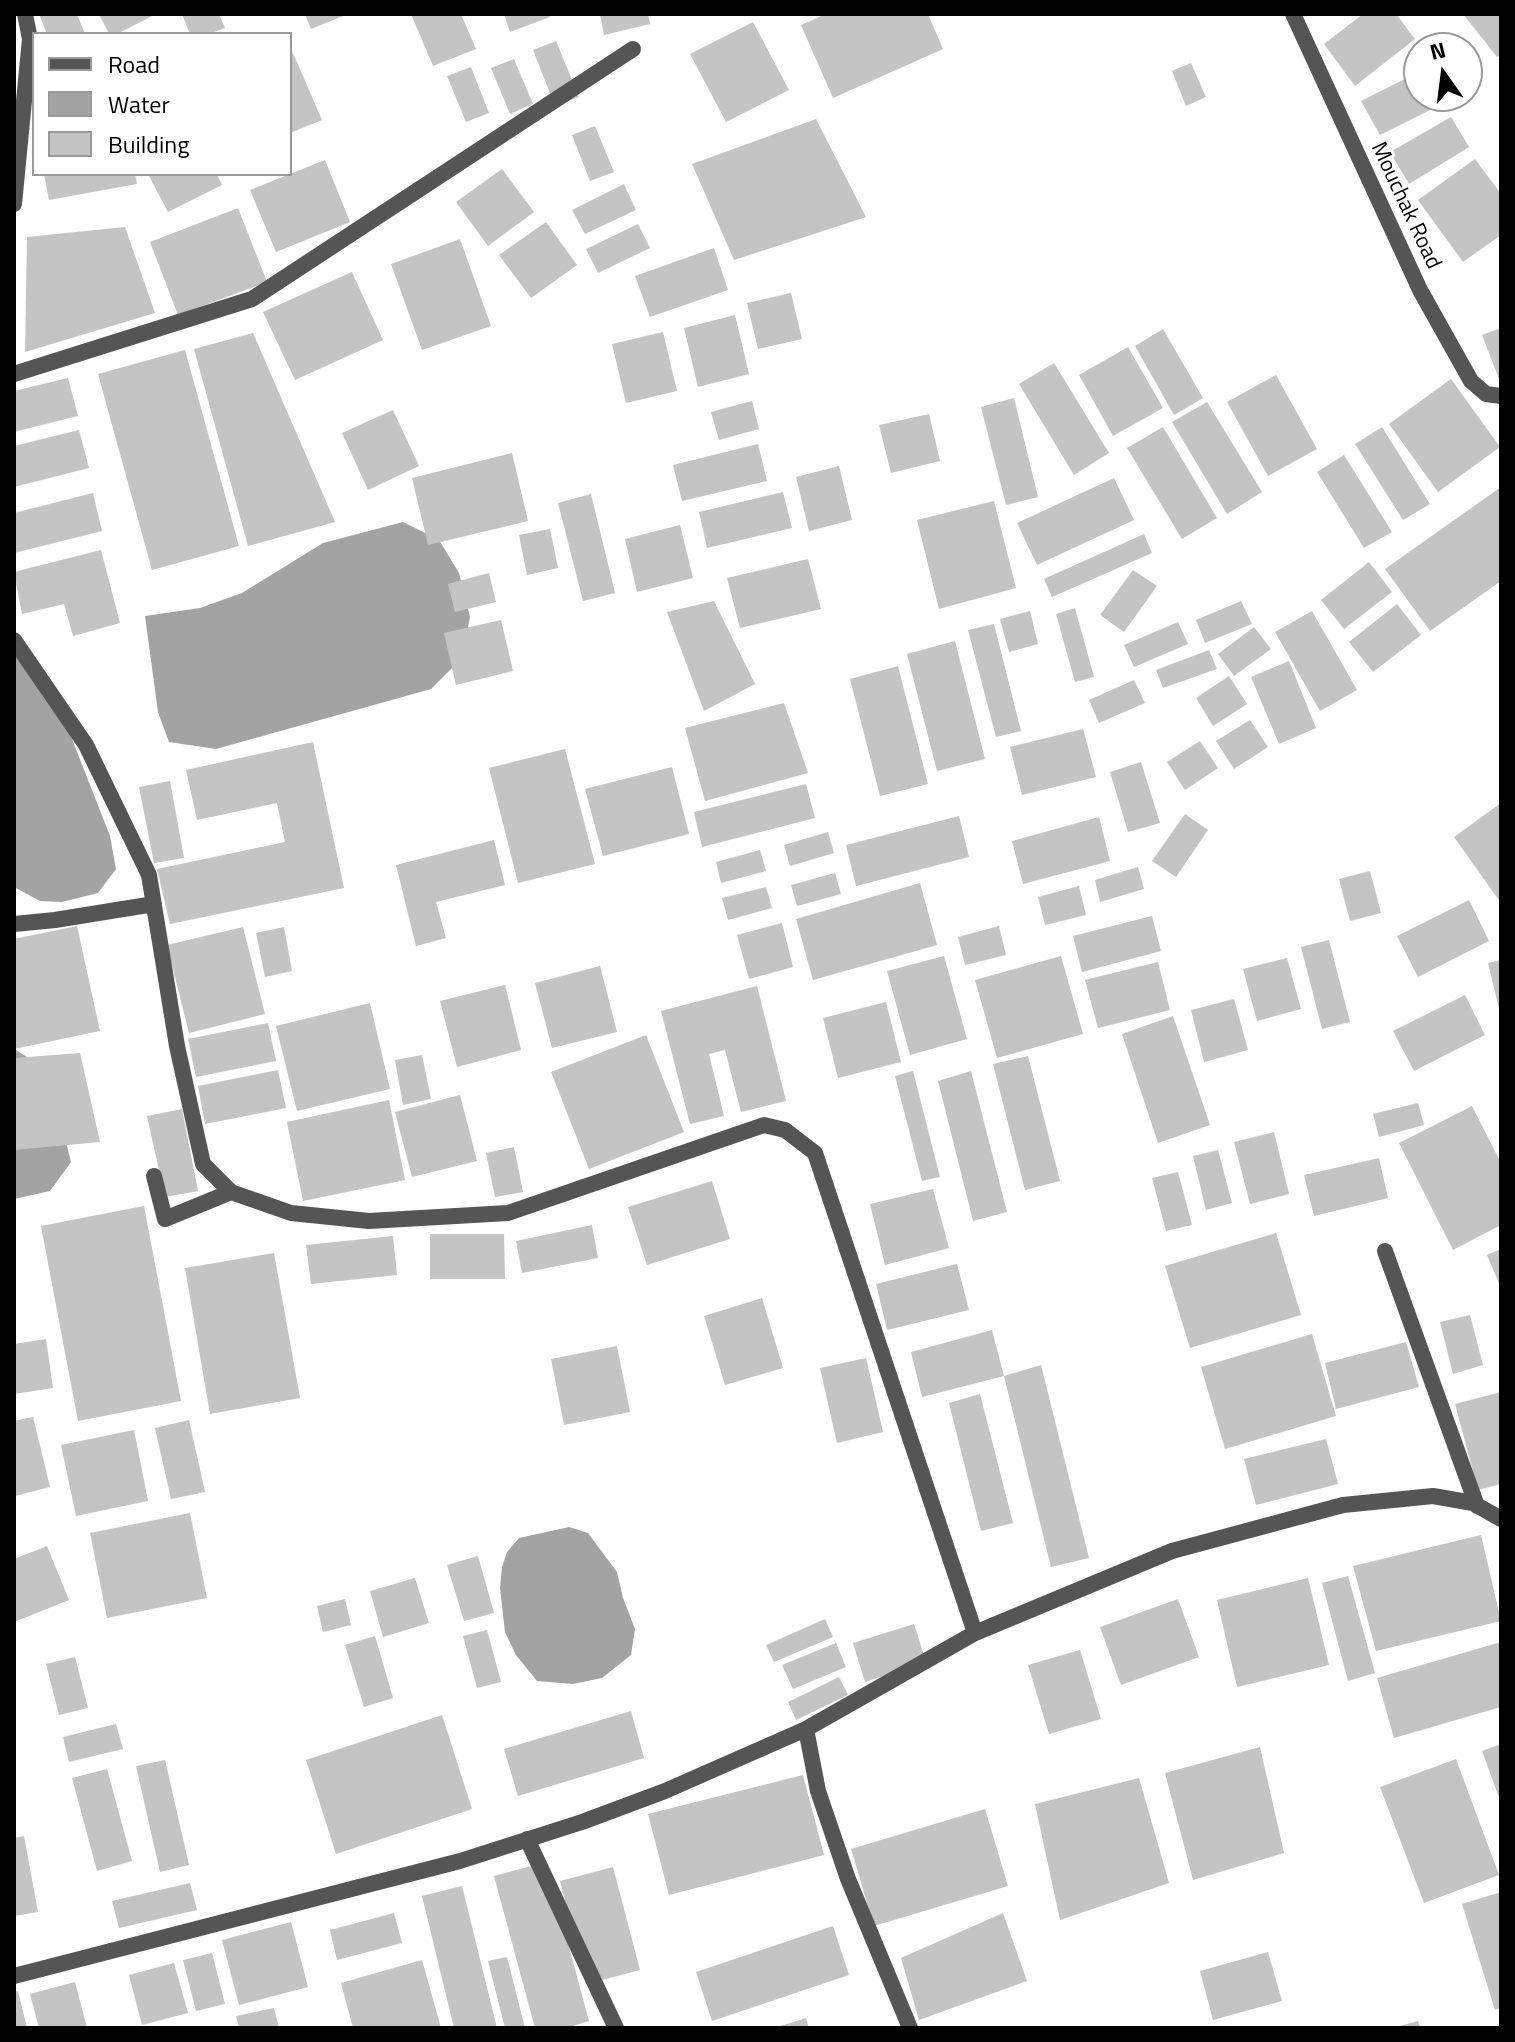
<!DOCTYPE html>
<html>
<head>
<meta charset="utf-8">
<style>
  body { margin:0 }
  #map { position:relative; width:1515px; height:2042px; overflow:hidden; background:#fff; font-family:"Titillium Web",sans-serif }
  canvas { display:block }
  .frame { position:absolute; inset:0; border:16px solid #000; pointer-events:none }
  .legend { position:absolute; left:32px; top:32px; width:260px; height:144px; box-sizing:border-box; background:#fff; border:2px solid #999; margin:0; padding:10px 14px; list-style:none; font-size:24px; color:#000 }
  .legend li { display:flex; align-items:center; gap:16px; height:40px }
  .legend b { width:40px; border:2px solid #999 }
  .north { position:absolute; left:1403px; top:32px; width:80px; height:80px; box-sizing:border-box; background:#fff; border:2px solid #999; border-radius:50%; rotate:346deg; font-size:22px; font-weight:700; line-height:32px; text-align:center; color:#000 }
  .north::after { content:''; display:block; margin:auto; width:28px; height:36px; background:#000; clip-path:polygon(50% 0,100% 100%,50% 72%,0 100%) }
</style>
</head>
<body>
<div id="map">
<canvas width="1515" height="2042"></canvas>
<div class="frame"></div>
<ul class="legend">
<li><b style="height:10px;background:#555"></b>Road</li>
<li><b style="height:22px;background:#a3a3a3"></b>Water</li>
<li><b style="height:22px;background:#c4c4c4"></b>Building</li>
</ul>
<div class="north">N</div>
</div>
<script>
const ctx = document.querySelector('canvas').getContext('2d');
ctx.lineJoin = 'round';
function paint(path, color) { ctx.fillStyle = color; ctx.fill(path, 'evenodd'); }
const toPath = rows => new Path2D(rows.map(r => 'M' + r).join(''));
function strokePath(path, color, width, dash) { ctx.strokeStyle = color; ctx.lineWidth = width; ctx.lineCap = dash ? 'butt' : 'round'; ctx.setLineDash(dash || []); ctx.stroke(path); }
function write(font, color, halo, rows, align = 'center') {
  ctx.font = font + ' "Titillium Web",sans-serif'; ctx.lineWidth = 6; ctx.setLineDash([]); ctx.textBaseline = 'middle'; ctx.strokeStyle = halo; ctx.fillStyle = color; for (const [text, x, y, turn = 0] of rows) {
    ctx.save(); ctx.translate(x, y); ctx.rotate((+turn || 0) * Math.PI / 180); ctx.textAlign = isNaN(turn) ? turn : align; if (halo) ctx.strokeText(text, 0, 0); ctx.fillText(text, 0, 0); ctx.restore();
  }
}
const water = toPath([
  [403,522,439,540,459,573,470,617,462,658,431,689,216,749,169,742,158,712,145,616,200,608,242,593,323,543],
  [14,655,19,656,63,716,110,836,116,869,98,893,62,902,40,901,14,887],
  [14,1049,40,1065,59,1113,71,1162,50,1191,14,1199],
  [569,1527,588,1533,617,1572,623,1598,635,1629,631,1655,602,1678,573,1684,537,1681,516,1655,505,1632,500,1588,502,1567,507,1552,519,1538]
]);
const building = toPath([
  [39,14,77,14,85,34,47,34],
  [99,14,156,14,117,34,109,34],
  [182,14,219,14,225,28,209,34,190,34],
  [305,14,348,14,311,29],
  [411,14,461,14,476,49,433,66],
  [504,14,549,14,550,17,510,32],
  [600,14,648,14,650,24,604,35],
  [826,14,928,14,943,49,833,98,801,25],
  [1363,14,1396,14,1415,39,1355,86,1324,44],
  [1463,14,1501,14,1501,54,1497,57],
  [753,22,789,90,726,122,690,54],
  [556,41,579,97,555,106,533,50],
  [293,53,322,120,290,133,290,55],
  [514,59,533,104,510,114,491,68],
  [1191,63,1206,97,1186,106,1172,71],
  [471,67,489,113,466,122,447,76],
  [1419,72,1419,96,1450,96,1452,99,1380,135,1361,101],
  [1451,117,1469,147,1409,184,1390,152],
  [816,119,866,217,734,260,692,164],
  [595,126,614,172,590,181,572,135],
  [1475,159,1501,194,1501,235,1463,262,1418,200],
  [325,160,350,222,276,252,250,190],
  [502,169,534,212,488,246,456,202],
  [44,174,135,174,137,184,49,200],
  [148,174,217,174,222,185,168,212],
  [624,184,636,210,585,234,572,210],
  [238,208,267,282,178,315,150,242],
  [546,222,577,265,531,298,499,255],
  [638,224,650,248,598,273,586,249],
  [125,227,155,313,25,352,27,237],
  [460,239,491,326,422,350,391,264],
  [714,248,728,290,650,317,635,276],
  [352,272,383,340,295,380,263,312],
  [791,293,802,339,758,349,747,303],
  [735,315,749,374,698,387,684,328],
  [1501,328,1501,384,1482,335],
  [1163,329,1203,398,1174,415,1135,346],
  [663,332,677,391,626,403,612,344],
  [253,333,335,522,248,546,194,349],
  [1128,347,1163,408,1113,436,1079,375],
  [185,350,239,546,152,570,98,374],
  [1054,363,1109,453,1074,475,1019,384],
  [1276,375,1317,449,1268,476,1227,402],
  [68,378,78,416,14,432,14,391],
  [1451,379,1500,447,1438,492,1389,424],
  [1014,398,1038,497,1006,505,981,407],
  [752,401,759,429,719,440,711,412],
  [1207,402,1262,492,1227,514,1172,422],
  [393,410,419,466,368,490,342,433],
  [929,414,940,461,891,473,879,425],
  [1163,427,1217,518,1182,539,1127,448],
  [1382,427,1430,504,1403,520,1355,444],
  [79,430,89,468,14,487,14,446],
  [758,444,767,481,682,501,673,465],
  [512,453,528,521,428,545,412,478],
  [1344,455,1392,532,1364,548,1317,472],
  [839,466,852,520,809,531,796,477],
  [1114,478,1134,520,1037,565,1017,523],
  [1501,487,1501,581,1430,631,1385,569],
  [783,492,792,528,707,548,699,512],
  [93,493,102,531,14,553,14,513],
  [591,494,615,593,583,601,558,503],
  [994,501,1016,588,939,609,917,520],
  [680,525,693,578,637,592,625,539],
  [550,529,558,568,527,575,519,535],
  [1144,534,1152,553,1052,597,1044,579],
  [101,550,120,623,73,636,64,604,22,614,14,572],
  [808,559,821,609,740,628,727,578],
  [1369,562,1392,592,1344,629,1321,600],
  [1133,570,1157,586,1124,632,1100,615],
  [489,573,496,602,455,612,448,584],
  [714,601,755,684,704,711,667,612],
  [1241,601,1252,624,1205,643,1196,620],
  [1397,604,1421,635,1373,672,1349,642],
  [1075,608,1094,677,1075,682,1056,614],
  [1030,611,1038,644,1009,652,1000,619],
  [1312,611,1357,690,1320,711,1275,632],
  [501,620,513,671,456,685,444,633],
  [1178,622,1188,644,1134,667,1124,645],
  [994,624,1021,731,996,737,968,630],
  [1254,627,1271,649,1234,676,1218,654],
  [955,641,985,759,937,771,907,654],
  [1209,650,1217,669,1163,688,1156,670],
  [1289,661,1316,728,1279,744,1251,677],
  [898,666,928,784,880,796,850,679],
  [1229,676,1247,704,1213,726,1196,698],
  [1134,680,1145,703,1099,723,1089,700],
  [784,703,808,773,705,801,685,728],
  [1250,720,1268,747,1234,769,1216,741],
  [1083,729,1096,777,1022,795,1010,747],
  [1200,741,1218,768,1185,790,1167,762],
  [313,742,344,888,170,924,157,869,285,842,277,803,197,820,186,770],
  [565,749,595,864,518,883,489,768],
  [1141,762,1160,823,1128,832,1110,772],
  [672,767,689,834,603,856,585,789],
  [170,781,184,858,154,863,139,787],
  [806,784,815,818,702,847,694,812],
  [1501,803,1501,903,1454,837],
  [1185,814,1208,830,1176,877,1152,861],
  [959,816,969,857,856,886,846,845],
  [1099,817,1110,861,1023,884,1012,841],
  [828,832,834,853,790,866,784,845],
  [494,840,505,885,436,902,446,938,416,946,396,865],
  [760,850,766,871,721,883,716,862],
  [1138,867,1144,889,1100,902,1095,880],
  [1370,871,1381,913,1350,921,1339,879],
  [835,873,841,894,797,906,791,885],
  [920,883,937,945,813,980,796,919],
  [1079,886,1086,915,1045,925,1038,897],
  [766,887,772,908,728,920,722,898],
  [1469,900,1489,941,1418,977,1397,936],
  [1152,916,1161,951,1082,972,1073,936],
  [782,923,793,967,749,979,737,935],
  [77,926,100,1031,14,1049,14,939],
  [999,926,1006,955,965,965,958,937],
  [243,927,265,1014,189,1033,167,945],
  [284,927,292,971,265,977,256,933],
  [1329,940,1350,1022,1322,1029,1301,947],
  [944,956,967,1039,910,1055,887,971],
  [1061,956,1083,1034,997,1058,975,980],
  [1287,958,1301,1009,1257,1021,1243,969],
  [1501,960,1501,1013,1500,1013,1488,963],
  [1158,962,1170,1010,1098,1028,1085,980],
  [600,966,617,1032,552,1048,535,983],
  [505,985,521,1050,457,1067,440,1001],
  [757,986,786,1101,741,1112,725,1050,709,1054,724,1116,690,1124,661,1011],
  [1465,995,1485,1035,1414,1071,1393,1031],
  [1234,999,1248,1050,1204,1062,1191,1010],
  [886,1002,901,1062,838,1078,823,1018],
  [370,1003,390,1089,297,1111,276,1026],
  [1173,1016,1210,1125,1158,1143,1122,1034],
  [268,1023,276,1061,196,1077,188,1039],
  [646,1035,684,1132,589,1169,551,1072],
  [80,1053,100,1142,14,1150,14,1058],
  [422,1055,431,1099,403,1105,395,1060],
  [1028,1056,1060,1181,1025,1190,993,1064],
  [278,1070,286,1108,205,1124,198,1086],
  [913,1071,940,1177,922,1181,895,1076],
  [971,1071,1007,1212,973,1221,938,1081],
  [460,1095,477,1161,412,1177,395,1112],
  [389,1100,405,1180,303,1201,287,1122],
  [1418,1103,1424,1125,1379,1137,1373,1114],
  [1472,1106,1501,1163,1501,1225,1453,1250,1399,1143],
  [182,1109,198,1191,165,1197,147,1116],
  [1274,1132,1289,1194,1250,1204,1234,1142],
  [514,1147,523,1192,495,1197,486,1153],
  [1218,1150,1232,1203,1206,1210,1193,1156],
  [1379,1158,1388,1198,1314,1216,1304,1175],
  [1178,1172,1192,1225,1166,1231,1152,1178],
  [712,1181,730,1239,647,1265,628,1207],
  [933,1189,949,1248,885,1265,870,1204],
  [144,1206,181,1401,78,1421,41,1226],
  [592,1225,598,1258,522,1273,516,1241],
  [1276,1233,1301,1315,1190,1348,1165,1266],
  [430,1234,504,1234,505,1279,430,1279],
  [393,1236,397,1275,311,1284,306,1245],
  [1501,1249,1501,1288,1487,1255],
  [274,1253,300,1398,210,1414,185,1268],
  [957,1264,969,1310,887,1330,876,1284],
  [762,1298,783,1368,725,1385,704,1316],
  [1470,1315,1483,1365,1453,1374,1440,1322],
  [992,1330,1004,1376,1041,1365,1089,1558,1051,1567,1004,1376,922,1397,911,1352],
  [1312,1334,1336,1416,1225,1449,1201,1367],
  [46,1339,53,1388,14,1394,14,1344],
  [1406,1342,1419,1387,1336,1409,1325,1363],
  [617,1346,630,1412,564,1425,551,1359],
  [866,1358,883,1432,837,1443,820,1368],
  [1501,1392,1501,1484,1478,1490,1455,1404],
  [980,1394,1013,1523,981,1531,949,1403],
  [33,1417,50,1487,15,1496,14,1421],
  [189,1420,205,1492,171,1499,155,1428],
  [134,1430,148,1501,76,1516,61,1445],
  [1326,1439,1338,1484,1256,1505,1244,1459],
  [190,1513,207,1598,107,1618,90,1533],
  [1481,1535,1501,1621,1376,1651,1353,1566],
  [47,1546,69,1600,14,1622,14,1559],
  [478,1556,494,1613,464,1621,447,1565],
  [1348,1576,1375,1673,1348,1681,1322,1583],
  [415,1578,429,1623,383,1637,370,1591],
  [1308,1578,1329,1665,1237,1687,1217,1600],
  [345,1599,351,1625,323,1632,317,1606],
  [1178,1599,1199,1657,1121,1685,1100,1627],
  [825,1619,833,1637,774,1662,766,1645],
  [914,1624,926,1662,865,1682,853,1643],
  [487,1630,501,1682,477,1688,463,1636],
  [375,1636,393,1698,364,1707,345,1645],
  [1501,1642,1501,1707,1394,1738,1377,1678],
  [836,1643,846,1667,793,1689,782,1665],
  [1080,1650,1101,1719,1049,1734,1028,1665],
  [75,1657,88,1708,59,1715,46,1664],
  [839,1677,848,1695,796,1720,788,1702],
  [631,1711,644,1758,518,1796,504,1749],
  [442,1715,472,1809,336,1854,306,1760],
  [116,1724,123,1749,69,1762,63,1737],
  [1501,1744,1501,1803,1482,1751],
  [1260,1747,1284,1853,1193,1880,1165,1773],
  [1456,1759,1499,1875,1424,1903,1380,1787],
  [165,1760,189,1865,160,1872,136,1766],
  [107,1769,132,1861,97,1871,72,1778],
  [803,1775,824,1855,669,1895,648,1814],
  [1139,1778,1169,1883,1060,1920,1035,1804],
  [985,1809,1008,1886,874,1926,851,1849],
  [24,1836,38,1912,14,1916,14,1838],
  [546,1862,589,2021,566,2028,535,2028,494,1876],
  [613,1867,640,1970,587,1984,560,1881],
  [190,1883,197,1910,119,1928,112,1901],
  [462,1886,497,2028,454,2028,422,1896],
  [1501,1892,1501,2008,1495,2010,1462,1904],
  [394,1913,402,1943,337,1960,330,1930],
  [1003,1913,1027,1981,919,2020,901,1958],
  [291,1922,308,1987,239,2005,222,1940],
  [833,1926,849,1975,712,2021,696,1972],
  [1268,1952,1282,2001,1213,2020,1200,1971],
  [212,1953,225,2004,196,2011,183,1960],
  [507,1957,525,2028,505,2028,488,1961],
  [422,1960,441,2028,353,2028,341,1983],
  [174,1963,188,2013,142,2025,129,1975],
  [75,1982,87,2028,39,2028,30,1994],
  [18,1991,27,2028,14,2028,14,1992],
  [274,2008,279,2028,239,2028,236,2016],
  [806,2018,809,2028,777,2028,777,2027],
  [1418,2021,1420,2028,1396,2028,1396,2027]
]);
const minor = toPath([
  [14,204,30,39,25,14],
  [14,374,252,299,633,49],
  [14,640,86,745,149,875,177,1046,203,1164,231,1192,291,1213,369,1221,508,1213,764,1125,785,1130,815,1153,975,1633],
  [14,924,55,920,154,904],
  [154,1176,165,1219,231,1192],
  [1385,1251,1477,1506],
  [527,1839,616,2028],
  [14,1976,460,1861,582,1822,665,1791,806,1729],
  [910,2028,848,1879,818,1791,806,1729,975,1633,1172,1551,1343,1505,1433,1496,1473,1503,1501,1519]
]);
const tertiary = toPath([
  [1293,14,1420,290,1471,381,1486,394,1501,396]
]);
const streetNames = [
  ["Mouchak Road",1405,206,65]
];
paint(water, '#a3a3a3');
paint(building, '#c4c4c4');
strokePath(minor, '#555', 16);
strokePath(tertiary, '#555', 16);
write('22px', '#000', '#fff', streetNames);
</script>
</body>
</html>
